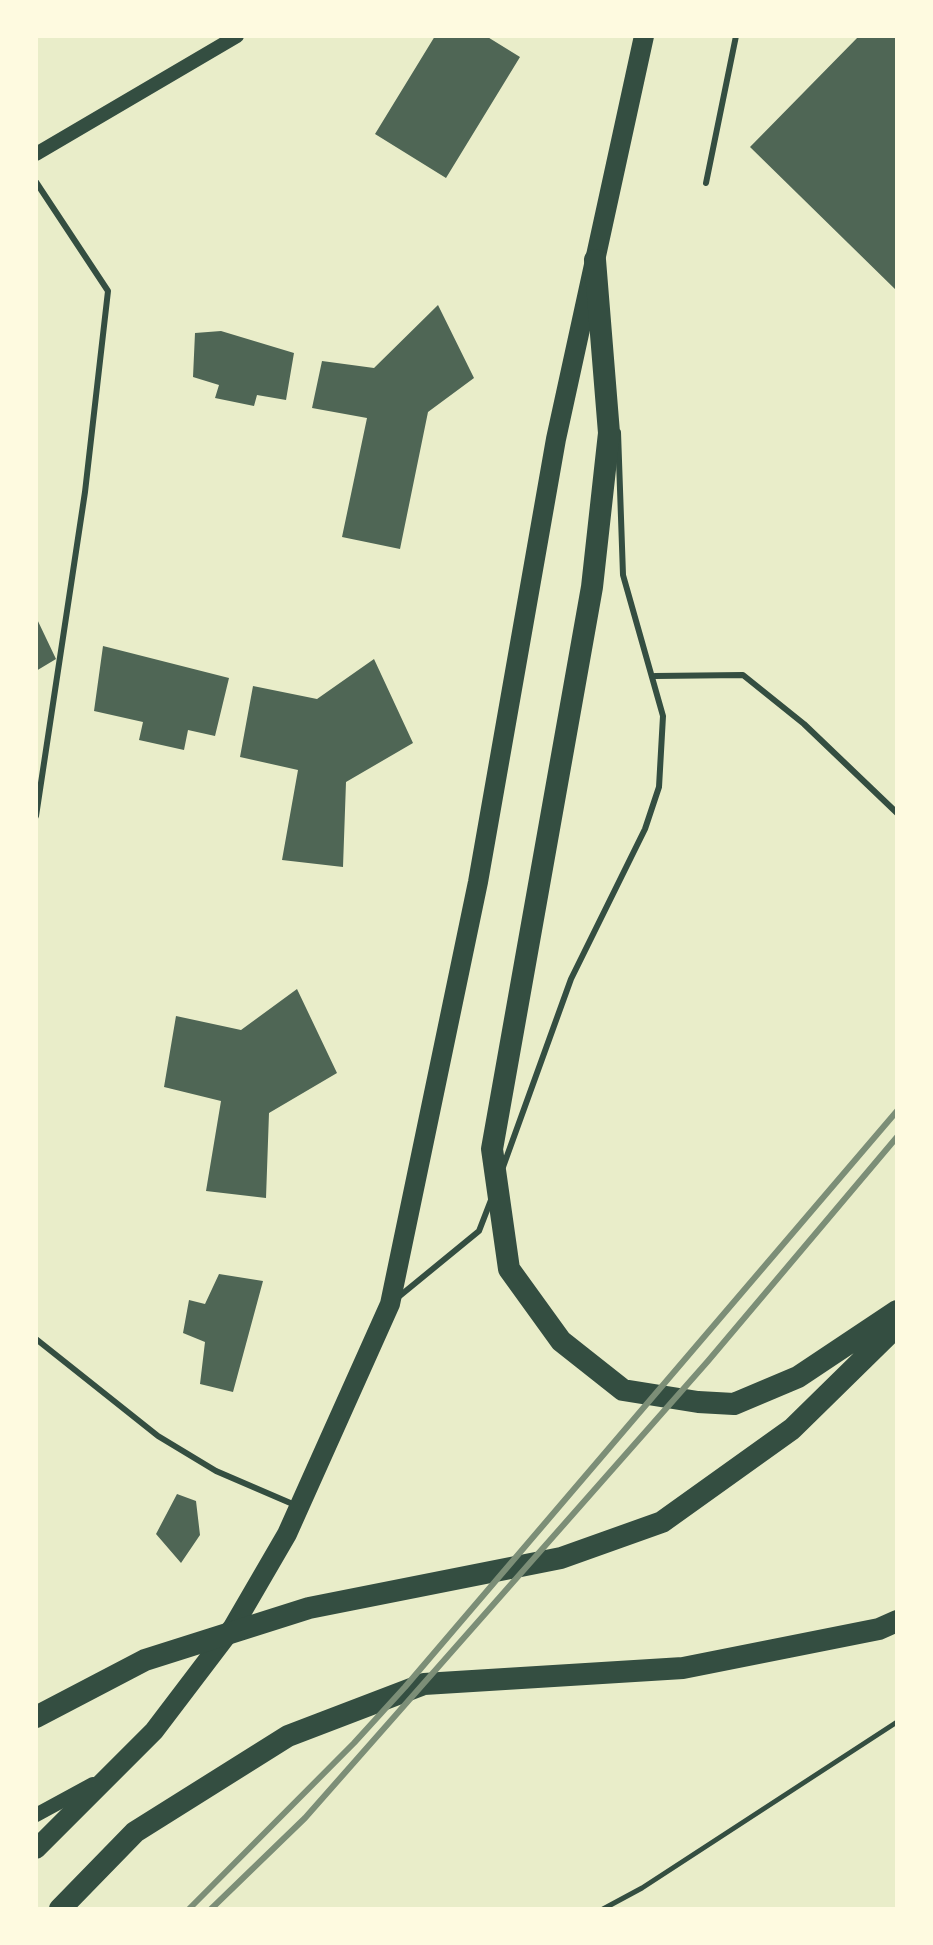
<!DOCTYPE html>
<html>
<head>
<meta charset="utf-8">
<style>
  body { margin:0 }
  #map { position:relative; width:933px; height:1945px; overflow:hidden; background:#e9edc9; font-family:Lato,sans-serif }
  canvas { display:block }
  .frame { position:absolute; inset:0; border:38px solid #fefae0; pointer-events:none }
</style>
</head>
<body>
<div id="map">
<canvas width="933" height="1945"></canvas>
<div class="frame"></div>
</div>
<script>
const ctx = document.querySelector('canvas').getContext('2d');
ctx.lineJoin = 'round';
function paint(path, color) { ctx.fillStyle = color; ctx.fill(path, 'evenodd'); }
const toPath = rows => new Path2D(rows.map(r => 'M' + r).join(''));
function strokePath(path, color, width, dash) { ctx.strokeStyle = color; ctx.lineWidth = width; ctx.lineCap = dash ? 'butt' : 'round'; ctx.setLineDash(dash || []); ctx.stroke(path); }
const building = toPath([
  [435,36,486,36,520,57,446,178,375,134],
  [859,36,897,36,897,291,750,147],
  [438,305,474,378,428,412,400,549,342,537,367,418,312,408,322,361,374,368],
  [221,331,294,353,286,400,257,395,254,406,215,398,219,385,193,377,195,333],
  [36,617,56,659,36,671],
  [103,646,229,678,215,736,188,730,184,750,139,740,143,722,94,711],
  [374,659,413,743,346,782,343,867,282,860,298,770,240,757,253,686,317,699],
  [297,989,337,1073,269,1113,266,1198,206,1191,221,1101,164,1087,176,1016,241,1030],
  [219,1274,263,1281,233,1392,200,1384,205,1342,183,1333,189,1300,205,1304],
  [177,1494,196,1501,200,1535,181,1563,156,1534]
]);
const path = toPath([
  [603,1909,642,1888,897,1722]
]);
const service = toPath([
  [36,182,108,291,85,492,36,816],
  [706,183,736,36],
  [655,676,743,675,804,724,897,813],
  [503,1167,571,979,645,829,659,787,663,716,623,575,618,432],
  [396,1299,479,1231,491,1200],
  [36,1339,158,1436,216,1471,295,1505]
]);
const tertiary = toPath([
  [36,154,237,36],
  [36,1815,93,1784]
]);
const primary = toPath([
  [36,1849,154,1731,233,1627,287,1534,390,1304,478,882,556,439,644,36]
]);
const trunk = toPath([
  [595,260,609,433,592,587,492,1149,509,1269,561,1341,623,1390,698,1402,734,1404,798,1377,897,1311],
  [36,1717,145,1660,309,1608,561,1558,662,1522,792,1429,897,1326],
  [60,1909,135,1832,288,1736,424,1684,683,1668,879,1629,897,1621]
]);
const rail = toPath([
  [189,1909,354,1743,405,1687,897,1111],
  [211,1909,305,1818,708,1361,897,1137]
]);
paint(building, '#4f6655');
strokePath(path, '#344e41', 5);
strokePath(service, '#344e41', 6);
strokePath(tertiary, '#344e41', 14);
strokePath(primary, '#344e41', 20);
strokePath(trunk, '#344e41', 22);
strokePath(rail, '#7c8e77', 6);
</script>
</body>
</html>
